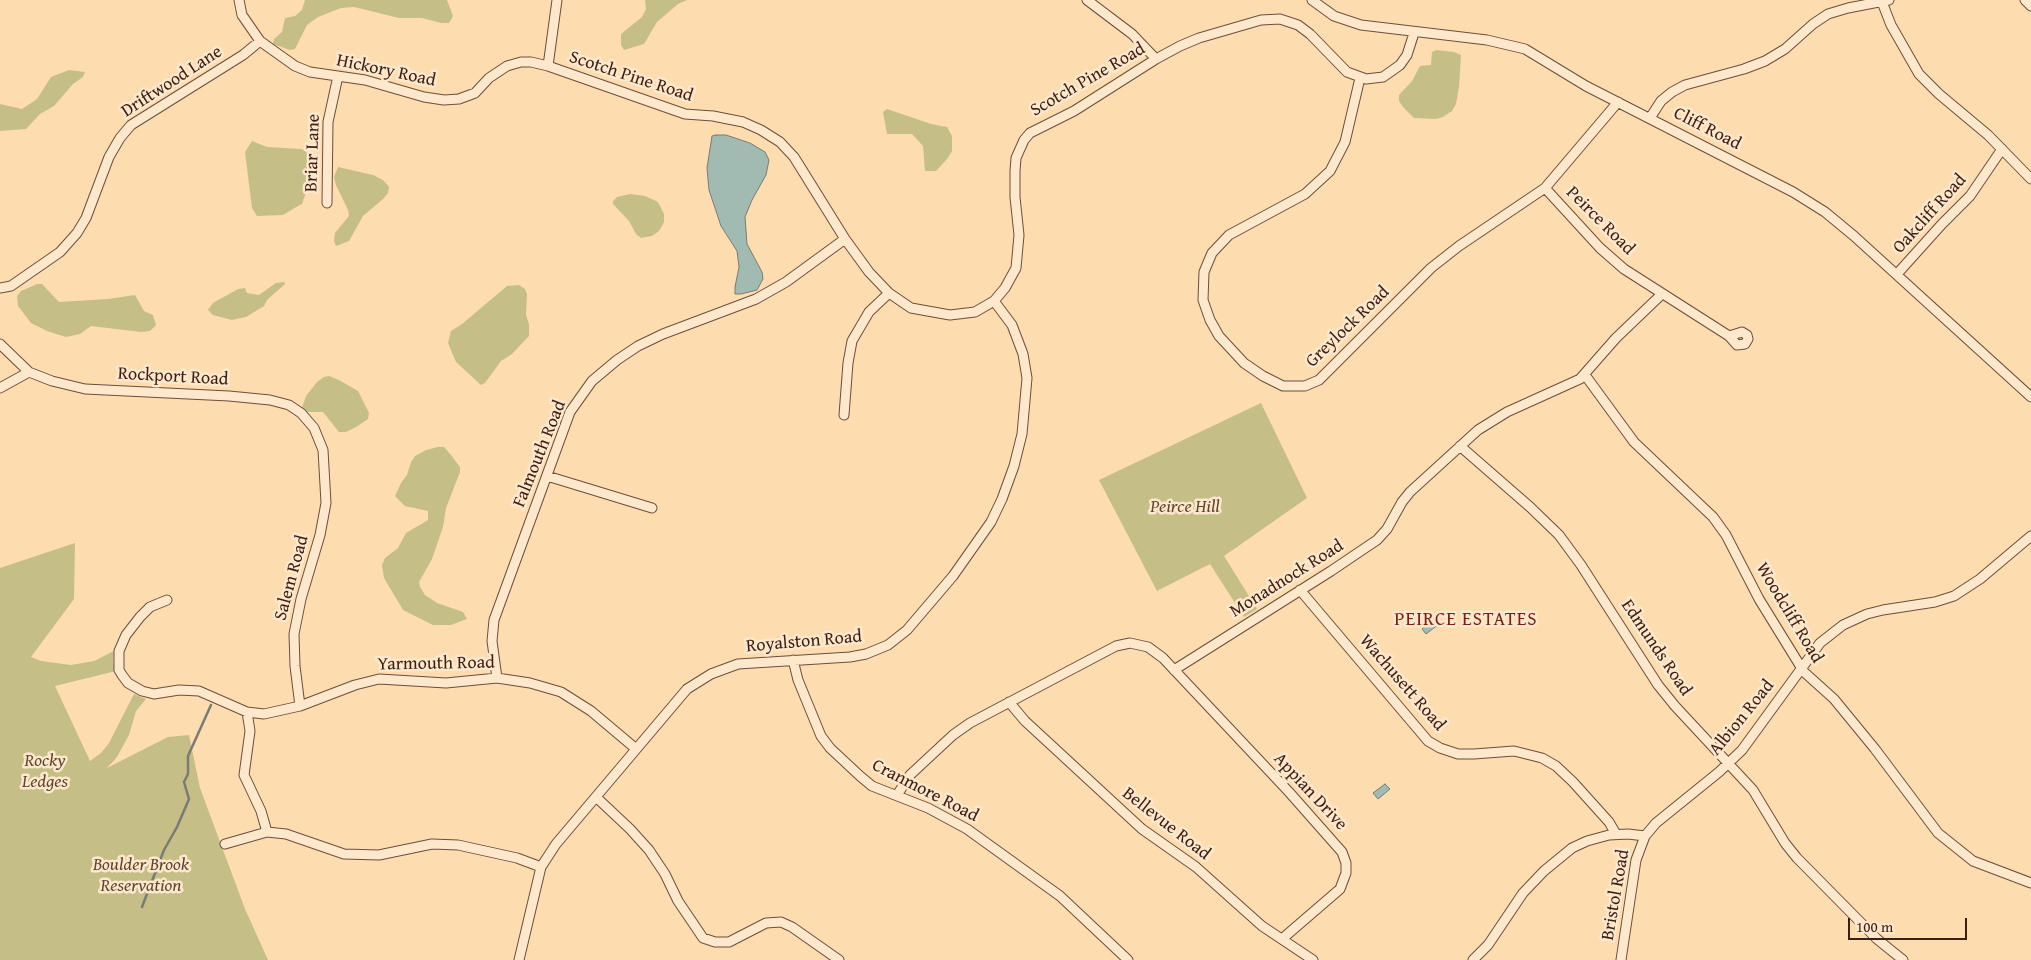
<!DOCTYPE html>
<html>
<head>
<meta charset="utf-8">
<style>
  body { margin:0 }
  #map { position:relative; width:2031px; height:960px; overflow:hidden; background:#fddcb0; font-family:"Gentium Book Plus",serif }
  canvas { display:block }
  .scale { position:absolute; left:1848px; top:918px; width:119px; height:22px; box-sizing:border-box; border:2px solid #3c1f14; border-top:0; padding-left:6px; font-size:15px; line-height:18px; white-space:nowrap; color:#3c1f14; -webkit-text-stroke:4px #fee8cc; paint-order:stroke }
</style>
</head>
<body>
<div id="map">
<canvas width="2031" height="960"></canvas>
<div class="scale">100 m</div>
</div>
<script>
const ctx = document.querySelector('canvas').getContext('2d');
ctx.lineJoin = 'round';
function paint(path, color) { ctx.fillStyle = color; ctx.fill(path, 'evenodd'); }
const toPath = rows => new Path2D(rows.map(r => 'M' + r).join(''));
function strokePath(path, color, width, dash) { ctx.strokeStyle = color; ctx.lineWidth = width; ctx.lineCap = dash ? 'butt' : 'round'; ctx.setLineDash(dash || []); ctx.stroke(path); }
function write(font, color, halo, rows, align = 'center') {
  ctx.font = font + ' "Gentium Book Plus",serif'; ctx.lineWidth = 5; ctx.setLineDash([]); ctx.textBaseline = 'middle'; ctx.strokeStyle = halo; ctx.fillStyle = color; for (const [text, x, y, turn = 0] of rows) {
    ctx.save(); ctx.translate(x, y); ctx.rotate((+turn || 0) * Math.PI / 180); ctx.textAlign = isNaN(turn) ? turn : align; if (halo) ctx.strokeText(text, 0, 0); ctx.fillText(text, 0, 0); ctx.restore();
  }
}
const green = toPath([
  [305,0,447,0,453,16,449,23,441,23,422,18,399,18,354,7,341,8,318,17,307,25,295,49,290,50,273,44,274,39,282,32,285,18,295,16,302,10],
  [645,0,687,0,678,4,657,22,644,44,624,50,621,45,621,34,642,17,646,9],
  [1436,50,1454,52,1461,55,1459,87,1456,104,1452,111,1443,117,1436,119,1414,118,1403,107,1399,101,1399,95,1412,81,1420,66,1431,65,1432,52],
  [69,70,85,72,83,77,73,84,54,106,40,114,26,129,0,131,0,104,22,109,37,99,51,77],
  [887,109,931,124,947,127,952,136,952,151,947,159,936,171,925,171,923,146,912,134,887,134,883,112],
  [252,141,267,147,302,149,310,155,313,164,313,172,302,204,298,206,283,215,257,216,252,208,245,152],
  [338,167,373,175,383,180,389,187,388,193,383,199,363,216,349,241,336,246,334,241,335,233,349,216,348,210,336,185,334,177],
  [630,194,645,196,658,202,664,214,664,222,659,231,652,236,641,238,636,234,629,221,613,204,613,201,617,197],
  [284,282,285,284,267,300,264,306,246,317,232,320,213,315,208,310,213,303,238,289,245,288,247,293,259,295,276,283],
  [37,284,42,284,59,302,108,299,135,295,144,311,153,315,156,325,150,331,141,332,91,326,80,334,66,337,47,331,31,323,18,306,17,296,21,291],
  [519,285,525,289,527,294,526,315,529,324,529,336,512,354,501,361,485,383,481,385,456,362,448,343,451,331,462,324,507,286],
  [329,376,339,380,358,391,369,413,368,419,356,427,346,432,339,432,323,412,307,412,302,408,306,396,317,382,324,377],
  [1261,403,1307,498,1224,556,1257,609,1244,617,1210,564,1157,591,1099,480],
  [438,447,444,447,451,455,460,467,460,472,446,508,443,527,432,559,419,582,420,587,425,595,437,603,463,612,467,619,451,625,433,625,403,610,384,578,382,565,385,558,398,548,406,533,428,520,428,511,405,506,395,496,401,483,407,475,411,462,415,456,426,450],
  [75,543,74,599,31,657,41,661,71,665,94,661,114,651,113,662,116,671,55,686,90,761,101,753,109,743,134,694,146,699,136,711,129,735,117,757,107,768,168,737,189,735,200,788,245,909,268,960,0,960,0,568]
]);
const water = toPath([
  [716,135,726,135,750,143,765,152,769,160,766,175,752,200,745,217,747,244,762,272,763,279,757,290,741,294,735,294,735,287,739,267,737,251,721,226,709,190,707,168,712,136,716,135],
  [1434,618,1439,624,1426,634,1422,629,1434,618],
  [1385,784,1390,789,1378,799,1373,793,1385,784]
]);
const stream = toPath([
  [142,907,164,850,177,827,189,799,184,782,188,774,188,756,211,705]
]);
const minor = toPath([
  [239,0,242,15,260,41,295,66,310,72,365,80,424,97,444,100,459,99,475,93,489,78,507,66,521,62,531,62,548,66,685,114,713,116,743,122,761,130,780,142,794,157,845,239,869,272,889,293,911,308,950,315,975,312,994,301,1005,288,1016,268,1019,235,1015,197,1015,171,1016,158,1024,140,1030,133,1074,111,1156,59,1180,46,1199,38,1261,20,1280,19,1298,25,1310,34,1347,72,1366,79,1383,77,1400,65,1407,55,1414,33],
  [1087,0,1132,34,1156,59],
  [1312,0,1334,16,1361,25,1487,40,1525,49,1586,86,1793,192,1825,212,1854,236,2031,397],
  [2025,0,2031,6],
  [1882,2,1891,25,1919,74,1939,94,1988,135,2031,179],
  [548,66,557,0],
  [1360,78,1345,142,1330,171,1305,194,1229,235,1212,253,1204,272,1203,300,1210,320,1219,336,1244,363,1263,376,1283,386,1305,386,1319,380,1431,268,1459,246,1545,188,1618,102],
  [1650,118,1661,101,1672,92,1685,85,1744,69,1765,61,1785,49,1813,24,1828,14,1848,8,1889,0],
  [1545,188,1600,248,1624,269,1729,336,1737,345,1745,344,1748,339,1747,335,1742,332,1729,336],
  [327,203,328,122,338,76],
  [1897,274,1942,224,1970,196,2002,149],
  [0,288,11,286,60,252,77,233,86,218,109,157,120,138,131,125,243,55,260,41],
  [0,344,29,372,52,381,85,389,229,396,270,400,289,405,301,413,314,428,323,450,326,503,320,535,301,599,294,634,295,666,300,706],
  [1585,375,1634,442,1713,517,1726,535,1759,599,1804,672,1834,699,1875,749,1938,833,1973,861,2031,883],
  [0,388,29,372],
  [844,415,848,363,852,341,869,312,889,293],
  [1460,446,1530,507,1559,535,1581,565,1658,685,1675,706,1753,790,1785,843,1797,858,1877,939,1903,960],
  [547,476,652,508],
  [1300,590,1428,741,1440,748,1458,754,1474,754,1514,751,1542,758,1556,766,1573,782,1609,822,1616,834],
  [167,600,150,607,140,617,126,635,119,651,119,670,122,675,128,683,142,691,154,694,179,690,199,691,247,712,264,714,300,706,355,685,379,679,446,683,497,678,530,683,561,692,591,711,635,748],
  [793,660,798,680,821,736,830,748,860,776,872,786,928,808,967,829,1060,896,1128,960],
  [1174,670,1331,571,1377,540,1387,529,1402,502,1410,492,1478,430,1507,412,1580,379,1616,338,1662,294],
  [497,678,492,641,494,620,570,412,592,381,617,360,638,346,663,334,756,299,786,282,845,239],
  [1009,702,1025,721,1142,829,1196,867,1262,926,1313,960],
  [247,712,250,731,244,775,261,811,267,832],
  [897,795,910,775,953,735,970,723,1116,646,1130,643,1148,647,1163,658,1289,792,1342,852,1346,863,1346,873,1340,889,1282,939],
  [596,797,630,829,649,850,665,874,678,901,703,938,715,942,729,942,766,923,781,922,792,927,839,960],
  [225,844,267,832,286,834,344,854,379,855,432,844,458,845,517,858,541,867],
  [519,960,541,867,556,844,687,689,711,674,738,664,850,657,866,654,888,645,907,630,953,576,991,522,1002,499,1014,466,1022,434,1027,378,1023,354,1012,325,994,301],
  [1473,960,1488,945,1523,893,1544,871,1572,848,1587,841,1609,835,1628,834,1645,836],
  [1621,960,1636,860,1645,836,1656,823,1719,772,1742,750,1820,643,1843,625,1867,614,1883,610,1935,602,1954,596,1980,579,2031,536]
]);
const streetNames = [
  ["Hickory Road",386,71,12],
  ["Scotch Pine Road",631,77,18],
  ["Scotch Pine Road",1088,80,-30],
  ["Driftwood Lane",172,82,-33],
  ["Cliff Road",1707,129,27],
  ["Briar Lane",313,153,-88],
  ["Oakcliff Road",1930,214,-48],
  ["Peirce Road",1600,221,45],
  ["Greylock Road",1348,327,-44],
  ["Rockport Road",173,377,3],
  ["Falmouth Road",540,454,-68],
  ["Salem Road",292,578,-75],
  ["Monadnock Road",1287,579,-32],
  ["Woodcliff Road",1789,613,59],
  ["Royalston Road",804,642,-5],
  ["Edmunds Road",1656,648,56],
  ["Yarmouth Road",436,664,-1],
  ["Wachusett Road",1402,683,49],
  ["Albion Road",1742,718,-51],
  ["Cranmore Road",925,791,27],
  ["Appian Drive",1310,792,47],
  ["Bellevue Road",1166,824,38],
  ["Bristol Road",1616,895,-80]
];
const parkNames = [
  ["Peirce Hill",1185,507],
  ["Rocky",45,761],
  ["Ledges",45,782],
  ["Boulder Brook",141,865],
  ["Reservation",141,886]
];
const neighbourhoodNames = [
  ["PEIRCE ESTATES",1466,620]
];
paint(green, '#c6be87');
paint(water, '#a1bab2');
strokePath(water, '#797c73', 1);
strokePath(stream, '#797c73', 2.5);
strokePath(minor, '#6c4e3b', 11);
strokePath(minor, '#fee8cc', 9);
write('18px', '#3c1f14', '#fee8cc', streetNames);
write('italic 18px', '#5e4731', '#fee8cc', parkNames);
ctx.letterSpacing = '1px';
write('19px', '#7a1f14', '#fee8cc', neighbourhoodNames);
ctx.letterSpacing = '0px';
</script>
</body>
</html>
